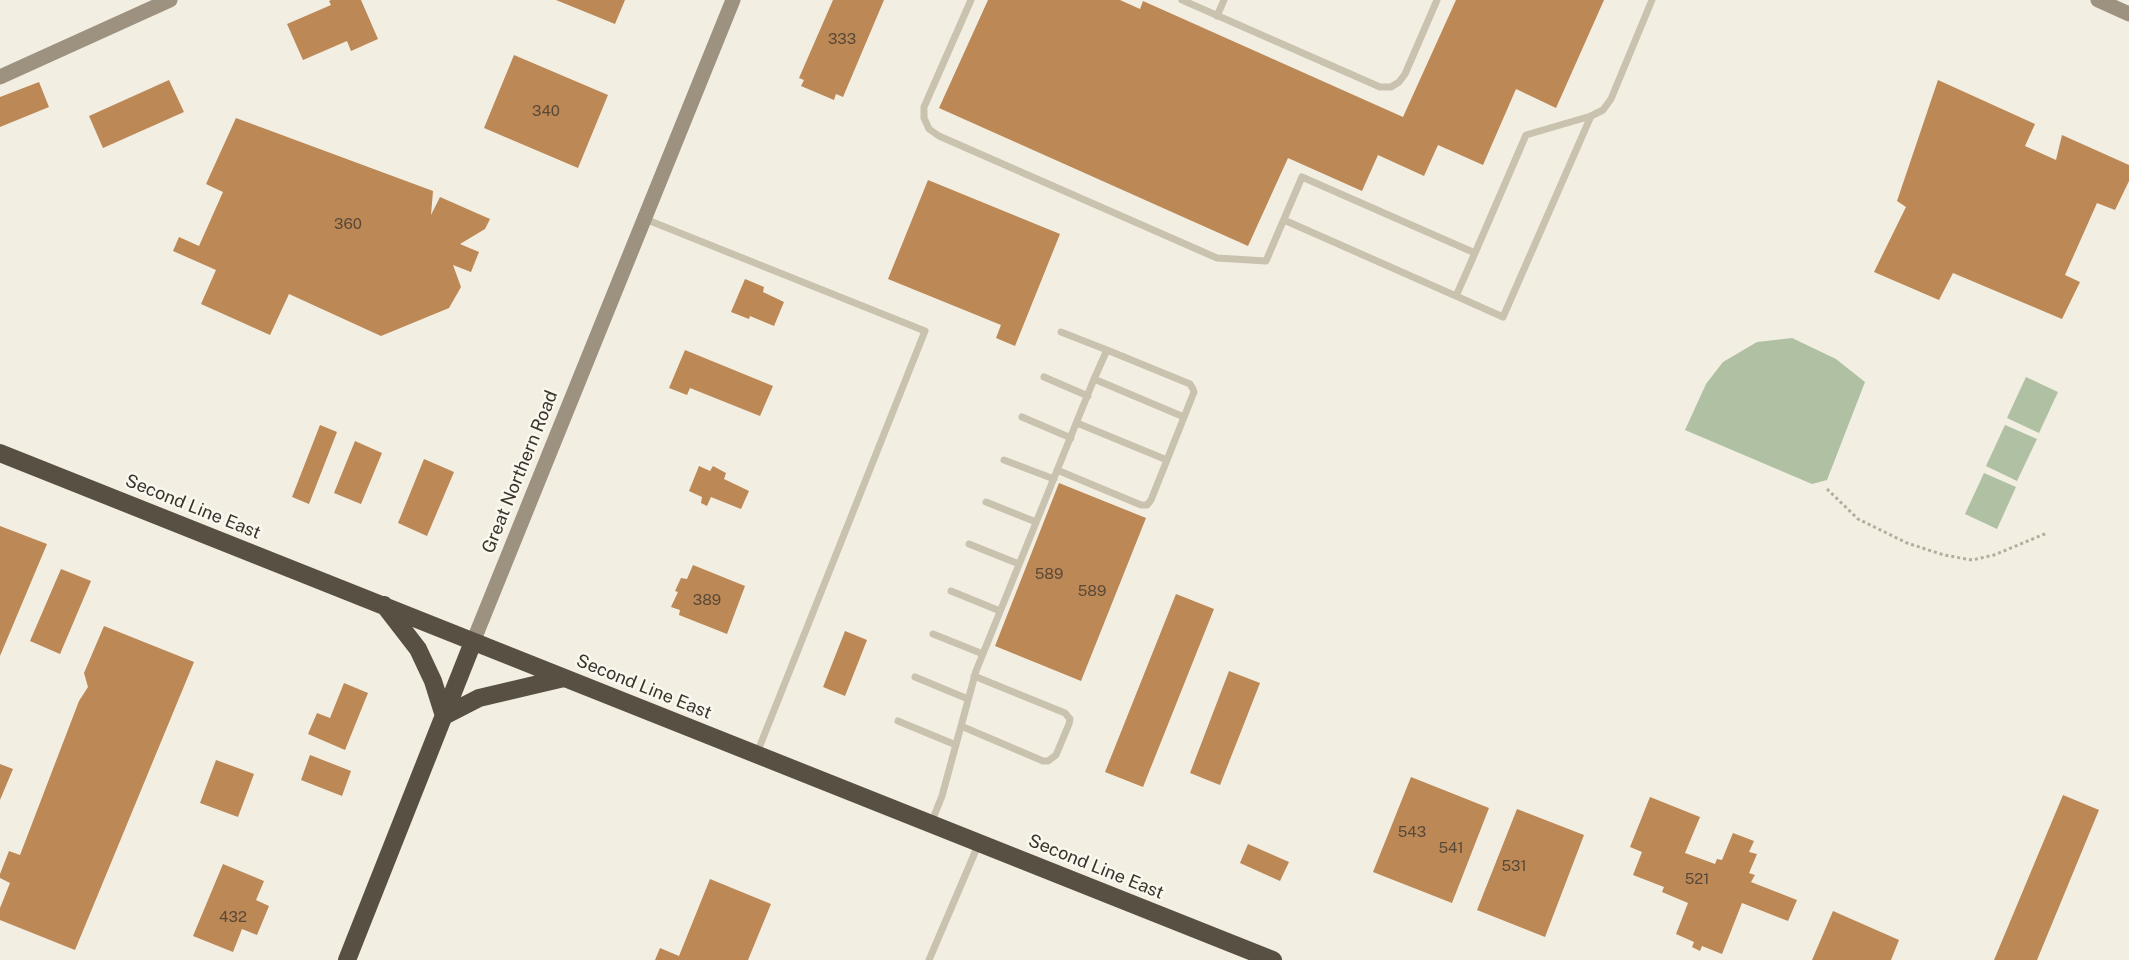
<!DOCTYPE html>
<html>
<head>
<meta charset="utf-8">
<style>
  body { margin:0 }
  canvas { display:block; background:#f2eee2 }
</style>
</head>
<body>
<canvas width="2129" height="960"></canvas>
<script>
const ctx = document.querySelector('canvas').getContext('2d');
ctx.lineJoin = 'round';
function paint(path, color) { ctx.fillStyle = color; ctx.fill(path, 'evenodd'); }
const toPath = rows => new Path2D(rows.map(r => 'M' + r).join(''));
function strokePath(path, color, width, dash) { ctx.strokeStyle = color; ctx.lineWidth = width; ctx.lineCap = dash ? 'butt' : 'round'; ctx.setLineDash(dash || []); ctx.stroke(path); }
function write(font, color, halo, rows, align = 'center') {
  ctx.font = font + ' "Public Sans",sans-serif'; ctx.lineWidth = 5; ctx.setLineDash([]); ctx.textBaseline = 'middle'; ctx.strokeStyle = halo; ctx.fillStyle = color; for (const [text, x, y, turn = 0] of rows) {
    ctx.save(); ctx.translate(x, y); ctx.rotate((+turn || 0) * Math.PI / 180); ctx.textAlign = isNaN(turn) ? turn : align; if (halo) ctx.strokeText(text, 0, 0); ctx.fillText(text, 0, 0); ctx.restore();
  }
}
const green = toPath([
  [1792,338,1836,359,1865,382,1827,480,1812,484,1685,430,1706,384,1723,362,1757,342],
  [2026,377,2058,392,2039,433,2007,418],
  [2005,425,2037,439,2017,481,1986,466],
  [1984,473,2016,487,1997,529,1965,514]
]);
const building = toPath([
  [331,0,361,0,378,39,351,51,347,41,303,60,287,24,331,5,329,1],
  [556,0,625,0,615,24],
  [833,0,884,0,843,97,836,94,834,100,801,86,804,80,799,78],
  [988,0,1120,0,1140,9,1143,1,1403,117,1456,0,1604,0,1556,108,1516,89,1483,165,1438,145,1424,176,1378,155,1362,191,1288,158,1248,246,939,108],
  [514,55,608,95,578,168,484,128],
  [169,80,184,112,103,148,89,116],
  [1938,80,2035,124,2025,146,2056,160,2062,135,2129,165,2129,181,2115,210,2097,203,2065,275,2080,282,2062,319,1953,273,1939,300,1874,272,1906,207,1897,201],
  [39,82,49,107,0,127,0,97],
  [236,118,433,191,431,215,440,197,490,219,485,229,460,244,479,252,471,272,453,265,461,287,449,308,381,336,289,294,270,335,201,304,216,270,173,251,179,237,199,246,223,192,206,184],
  [928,180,1060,234,1015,346,996,338,1001,325,888,279],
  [745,279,764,287,763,292,784,302,774,326,750,316,749,319,731,312],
  [685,350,773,386,760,416,690,388,687,395,669,388],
  [320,425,337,432,309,504,292,497],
  [355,441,382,453,361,504,334,493],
  [424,459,454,472,427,536,398,523],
  [699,466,710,471,713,466,726,473,724,479,749,491,741,509,711,497,707,506,701,503,702,497,689,491],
  [1059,483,1146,518,1081,681,995,646],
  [0,526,47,544,0,656],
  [693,565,745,586,727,634,679,615,680,610,671,607,678,592,675,591,681,578,687,579],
  [61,569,91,581,60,654,30,641],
  [1176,594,1214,609,1143,787,1105,772],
  [104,626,194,662,75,950,0,920,0,908,10,883,0,878,0,874,9,851,20,855,79,701,88,687,84,673],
  [845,631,867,640,845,696,823,687],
  [1229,671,1260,683,1220,785,1190,773],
  [344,683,368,693,345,750,308,734,317,713,330,718],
  [310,755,351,771,342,796,301,780],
  [216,760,254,774,238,817,200,803],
  [0,764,13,769,0,800],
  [1411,777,1489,808,1452,903,1373,872],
  [2063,795,2099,810,2037,960,1994,960],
  [1650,797,1700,817,1685,853,1715,864,1717,859,1722,860,1733,833,1754,841,1749,852,1757,854,1749,873,1755,875,1751,882,1797,900,1788,921,1742,903,1722,954,1702,946,1700,951,1692,947,1694,942,1676,934,1688,903,1662,892,1664,887,1633,875,1642,852,1630,847],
  [1517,809,1584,835,1545,937,1477,910],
  [1248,844,1289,862,1280,881,1240,863],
  [223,864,264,881,256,900,269,906,257,935,242,929,233,952,193,936],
  [710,879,771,904,748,960,655,960,660,948,679,956],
  [1833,911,1899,940,1891,960,1812,960]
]);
const path = toPath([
  [1827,489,1858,519,1907,543,1944,555,1972,560,1994,555,2047,533]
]);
const lane = toPath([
  [971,0,924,107,924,118,929,129,939,136,1217,258,1266,261,1302,177,1475,253,1526,135,1591,116,1603,110,1611,99,1652,0],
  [1182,0,1380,87,1391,87,1399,82,1405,74,1437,0],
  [1217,16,1224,0],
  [645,219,925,331,757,753],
  [1284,220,1456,296,1475,253],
  [1456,296,1503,317,1591,116],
  [1061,332,1107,350],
  [1044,377,1088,396],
  [1094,379,1184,417],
  [1022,417,1071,438],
  [1077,423,1167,460],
  [1004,460,1054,479],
  [986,502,1036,522],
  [969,544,1019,564],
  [951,591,1000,611],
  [933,634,983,654],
  [915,677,968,699],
  [898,721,956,745],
  [961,726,1043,761,1048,761,1056,755,1069,724,1070,719,1065,713,974,676],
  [932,821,942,796,976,671,1094,379,1107,350,1190,384,1193,389,1194,392,1167,460,1151,500,1147,505,1141,505,1057,470],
  [929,960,979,843]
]);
const secondary = toPath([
  [2098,0,2129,14],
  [0,77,170,0],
  [473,642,733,0]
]);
const highway = toPath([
  [0,453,1273,960],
  [384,605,418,649,433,681,444,716],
  [444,716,479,698,564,678],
  [347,960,473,642]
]);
const numberNames = [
  ["333",842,39],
  ["340",546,111],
  ["360",348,224],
  ["589",1049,574],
  ["589",1092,591],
  ["389",707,600],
  ["543",1412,832],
  ["541",1451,848],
  ["531",1514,866],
  ["521",1697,879],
  ["432",233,917]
];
const streetNames = [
  ["Great Northern Road",520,472,-68],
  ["Second Line East",193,507,22],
  ["Second Line East",644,687,22],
  ["Second Line East",1096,867,22]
];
paint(green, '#afc0a3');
paint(building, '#bc8856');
strokePath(path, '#b5ac99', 3, [3, 3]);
strokePath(lane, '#c9c2af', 7);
strokePath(secondary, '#9d9280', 15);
strokePath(highway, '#595044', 18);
write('15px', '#5a4836', null, numberNames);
write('18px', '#39332c', '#faf7ee', streetNames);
</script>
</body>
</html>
